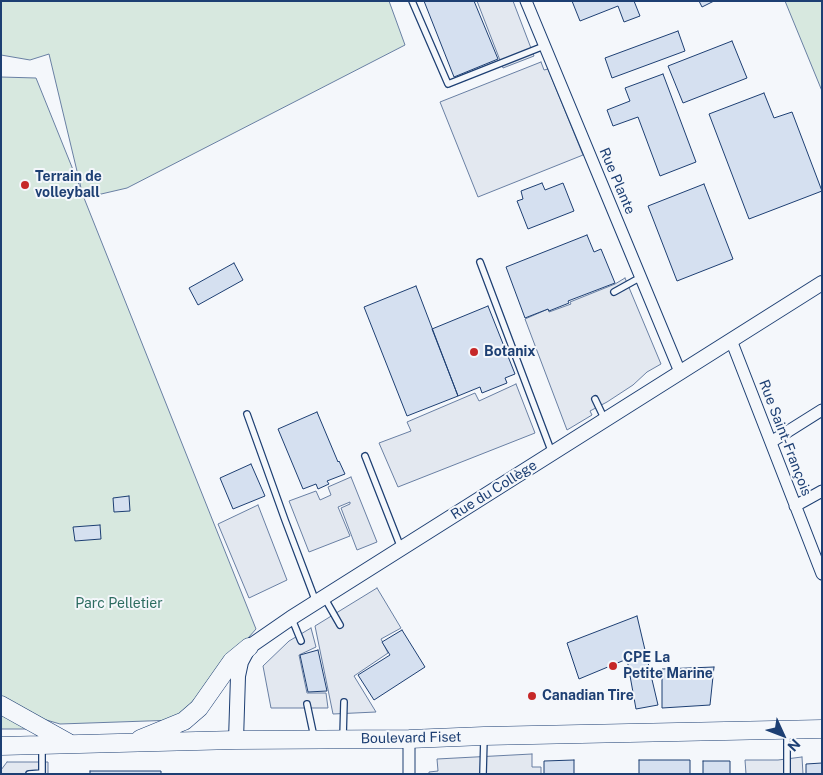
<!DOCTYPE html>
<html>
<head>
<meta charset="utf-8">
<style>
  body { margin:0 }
  #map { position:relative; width:823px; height:775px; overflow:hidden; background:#f4f7fb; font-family:"Public Sans",sans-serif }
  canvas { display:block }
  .frame { position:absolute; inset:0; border:2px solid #1d3f73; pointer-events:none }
  .north { position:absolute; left:758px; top:710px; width:50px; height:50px; -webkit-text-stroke:4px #f4f7fb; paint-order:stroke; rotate:133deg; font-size:14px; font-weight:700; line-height:20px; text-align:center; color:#1d3f73 }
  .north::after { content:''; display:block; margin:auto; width:18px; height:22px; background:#1d3f73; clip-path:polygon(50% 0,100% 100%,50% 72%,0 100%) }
</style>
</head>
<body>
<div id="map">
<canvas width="823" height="775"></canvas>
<div class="frame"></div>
<div class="north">N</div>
</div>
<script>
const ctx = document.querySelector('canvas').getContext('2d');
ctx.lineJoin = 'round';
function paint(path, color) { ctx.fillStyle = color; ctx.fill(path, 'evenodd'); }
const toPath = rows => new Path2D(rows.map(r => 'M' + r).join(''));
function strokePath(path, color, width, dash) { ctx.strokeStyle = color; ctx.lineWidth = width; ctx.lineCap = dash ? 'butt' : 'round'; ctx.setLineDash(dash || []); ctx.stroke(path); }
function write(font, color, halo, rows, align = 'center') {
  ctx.font = font + ' "Public Sans",sans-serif'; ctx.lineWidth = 4; ctx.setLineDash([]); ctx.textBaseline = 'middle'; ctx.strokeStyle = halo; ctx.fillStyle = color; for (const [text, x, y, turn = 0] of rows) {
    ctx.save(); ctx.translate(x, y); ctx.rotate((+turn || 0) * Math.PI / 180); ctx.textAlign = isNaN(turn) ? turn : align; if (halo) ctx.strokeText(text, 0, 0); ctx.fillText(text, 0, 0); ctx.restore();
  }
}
const green = toPath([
  [1,1,389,1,405,45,127,188,84,198,256,629,176,720,60,724,19,712,1,700,1,77,36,78,82,192,49,54,30,60,1,55,1,1],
  [785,1,822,1,822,91,785,1],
  [1,707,34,729,1,729,1,707]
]);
const parking = toPath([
  [477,1,513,1,534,56,503,68,477,1],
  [541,62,544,70,548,69,583,155,478,197,440,102,541,62],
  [625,278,661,364,647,372,633,385,607,402,590,411,592,415,567,430,525,319,548,309,549,312,571,304,570,302,615,284,625,278],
  [516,384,535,433,398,487,379,443,411,431,407,422,475,393,479,401,516,384],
  [351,477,377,542,357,550,341,508,350,504,350,502,338,507,350,536,309,552,289,501,316,491,320,500,331,495,328,487,351,477],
  [258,505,287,580,249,598,218,524,258,505],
  [377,588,401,628,381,639,388,653,354,676,376,712,333,714,315,626,377,588],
  [311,628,316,647,299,655,307,693,326,693,328,708,271,708,263,666,289,641,311,628],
  [532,754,532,767,541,767,541,774,429,774,429,772,438,771,437,759,532,754],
  [802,757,803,774,746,774,745,760,778,760,802,757],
  [7,762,48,762,48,774,1,774,1,770,7,762]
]);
const building = toPath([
  [424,1,474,1,498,59,454,77,424,1],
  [572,1,634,1,640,16,624,22,618,6,580,21,572,1],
  [699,1,714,1,702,7,699,1],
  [678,31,685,51,612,78,605,58,678,31],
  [732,41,747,78,683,103,668,66,732,41],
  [663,74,696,162,660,176,638,117,613,126,607,110,630,101,625,88,663,74],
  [764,93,774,118,792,112,822,191,749,219,709,114,764,93],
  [542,183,545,190,563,183,574,211,528,229,517,201,523,199,521,191,542,183],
  [704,184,733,259,677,281,648,206,704,184],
  [587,235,594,252,601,249,615,283,568,301,569,303,549,311,548,309,525,318,506,267,587,235],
  [234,263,243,280,198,305,189,288,234,263],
  [416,286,458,396,407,416,364,307,416,286],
  [488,306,515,374,505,378,507,383,482,393,480,387,458,396,432,329,488,306],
  [317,412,338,462,339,461,345,474,327,481,329,484,318,489,316,484,303,489,278,429,317,412],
  [251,464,265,496,233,509,220,478,251,464],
  [129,496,130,511,114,512,113,498,129,496],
  [100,525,101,539,75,541,73,527,100,525],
  [637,616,658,705,636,709,627,659,579,679,567,643,637,616],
  [402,630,425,667,374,700,358,675,390,655,382,642,402,630],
  [318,650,327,691,308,692,300,655,318,650],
  [714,667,710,705,662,708,662,669,714,667],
  [574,760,574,774,544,774,544,761,574,760],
  [639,760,690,760,690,774,639,774,639,760],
  [703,761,730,761,730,774,703,774,703,761],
  [822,763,822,774,806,774,806,764,822,763],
  [90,771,161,771,161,774,90,774,90,771]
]);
const service = toPath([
  [412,1,448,84,544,46],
  [480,262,552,453],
  [614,292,641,277],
  [595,399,605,420],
  [247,414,285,520,316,602],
  [365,456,401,548],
  [324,597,340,625],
  [292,619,301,641],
  [307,704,314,737],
  [343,737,344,702],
  [29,774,42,773,42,747],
  [483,774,484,738],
  [787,774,787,732]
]);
const minor = toPath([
  [526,1,680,372],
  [731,340,822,574],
  [771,442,822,410],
  [795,506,822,491],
  [409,774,409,739]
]);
const tertiary = toPath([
  [236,740,238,676,241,662,249,647,291,618,822,283]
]);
const primary = toPath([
  [1,705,69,743],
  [140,739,184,721,199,708,232,661,249,647],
  [1,746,236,740,409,739,484,736,822,729]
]);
const markers = [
  [25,185,5,"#c62828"],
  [474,352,5,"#c62828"],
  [613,666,5,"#c62828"],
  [532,696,5,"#c62828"]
];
const poiNames = [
  ["Terrain de",35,177],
  ["volleyball",35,193],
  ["Botanix",484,352],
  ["CPE La",623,658],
  ["Petite Marine",623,674],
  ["Canadian Tire",542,696]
];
const streetNames = [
  ["Rue Plante",617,181,67],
  ["Rue Saint-François",785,438,69],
  ["Rue du Collège",494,490,-32],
  ["Boulevard Fiset",411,738,-1]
];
const parkNames = [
  ["Parc Pelletier",119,604]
];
paint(green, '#d7e8df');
strokePath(green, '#687fa3', 1);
paint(parking, '#e3e8f0');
strokePath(parking, '#687fa3', 1);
paint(building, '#d5e0f0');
strokePath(building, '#1d3f73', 1);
strokePath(service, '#1d3f73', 8);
strokePath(minor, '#1d3f73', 13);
strokePath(tertiary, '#1d3f73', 16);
strokePath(primary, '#1d3f73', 19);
strokePath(service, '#f4f7fb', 5.5);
strokePath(minor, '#f4f7fb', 11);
strokePath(tertiary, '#f4f7fb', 14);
strokePath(primary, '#f4f7fb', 18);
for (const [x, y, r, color] of markers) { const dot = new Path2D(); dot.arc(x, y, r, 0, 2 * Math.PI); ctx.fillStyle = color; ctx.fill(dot); strokePath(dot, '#f4f7fb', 2); }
write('bold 14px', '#1d3f73', '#f4f7fb', poiNames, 'left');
write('14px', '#1d3f73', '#f4f7fb', streetNames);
write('14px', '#2c6c60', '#f4f7fb', parkNames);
</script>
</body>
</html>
